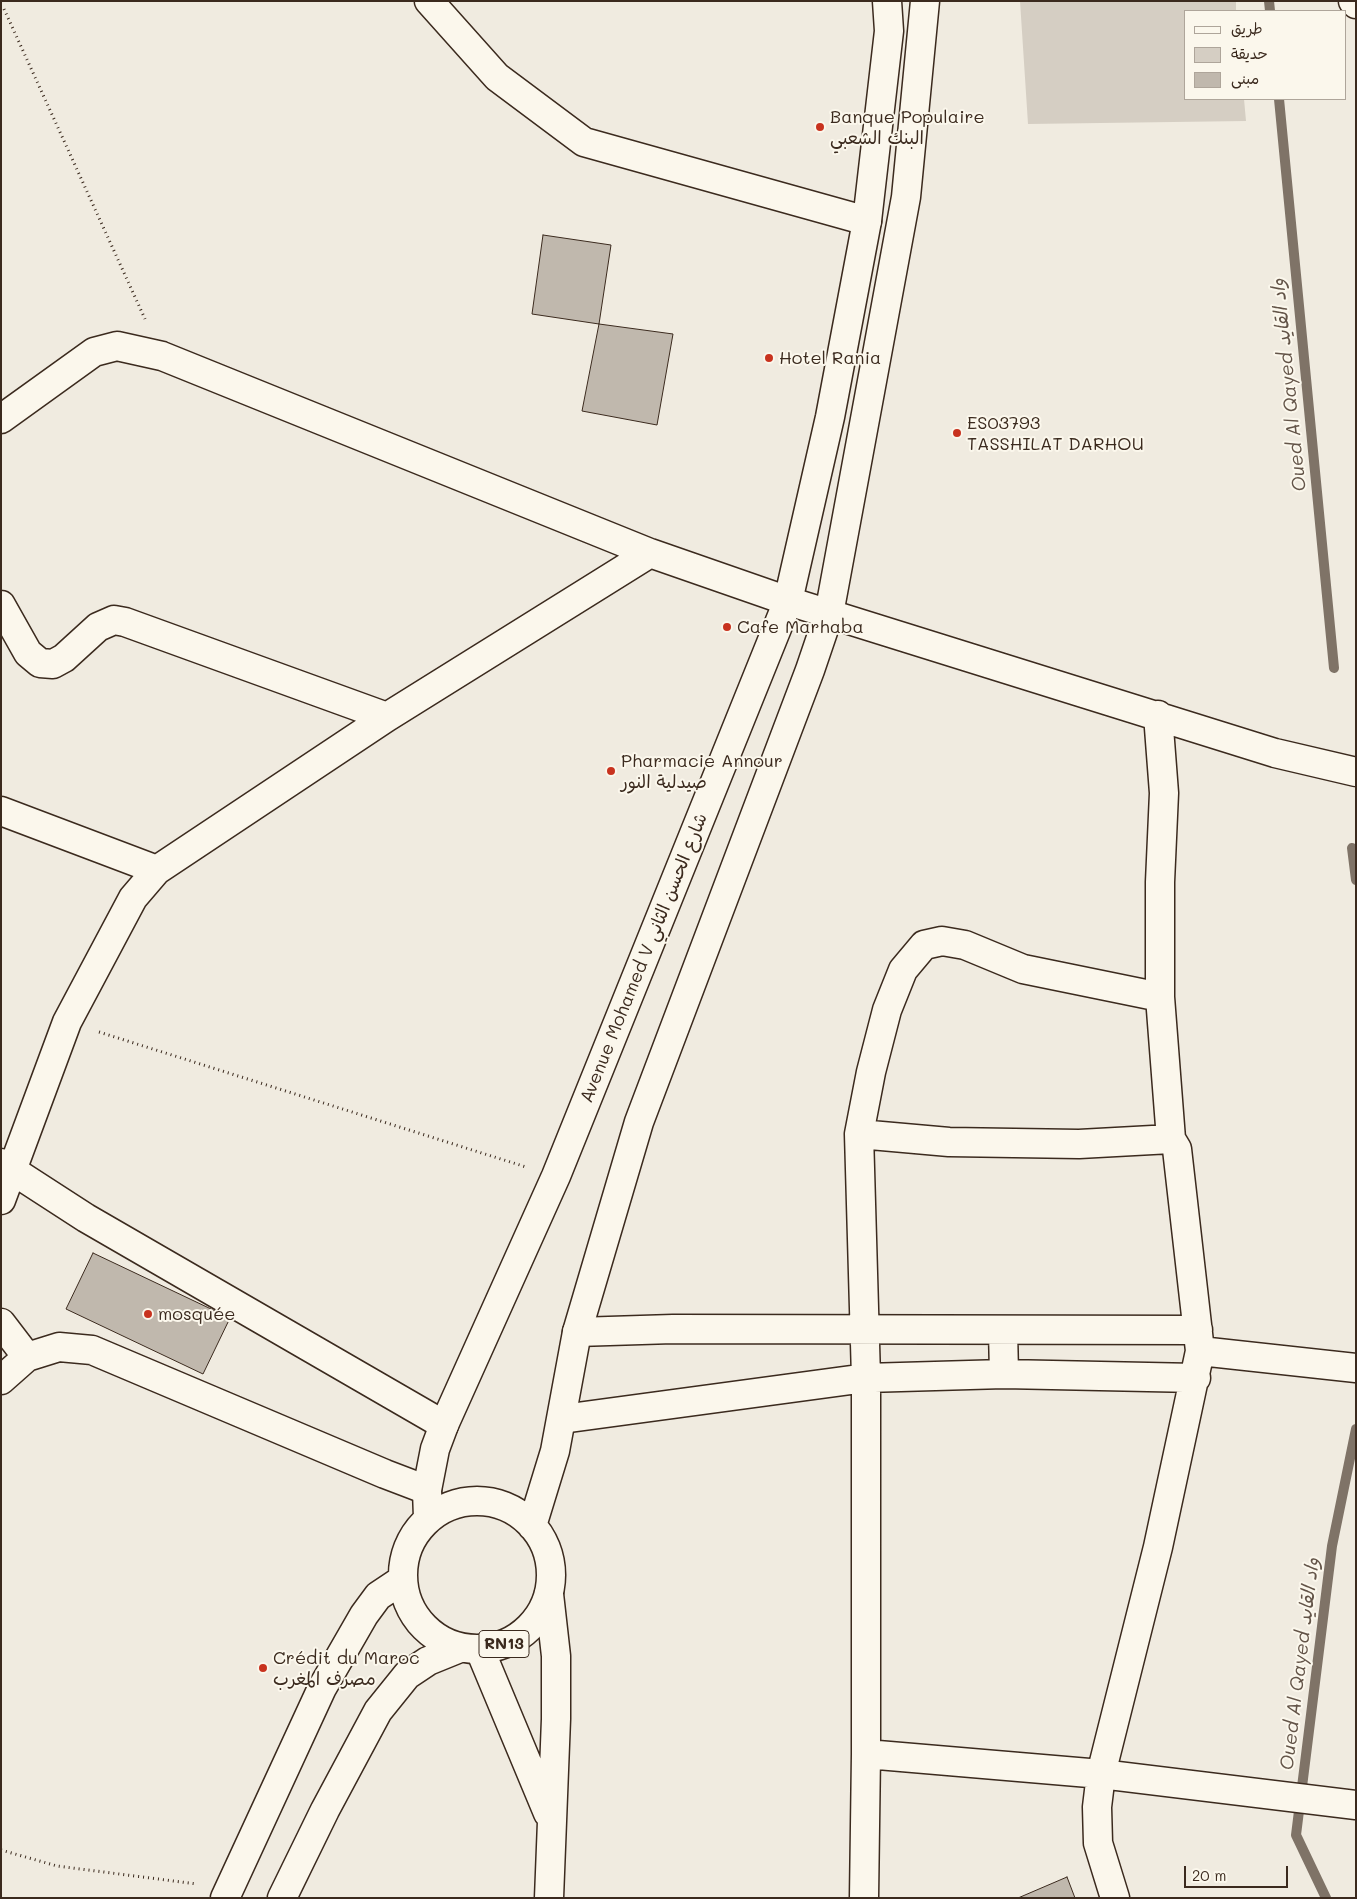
<!DOCTYPE html>
<html>
<head>
<meta charset="utf-8">
<style>
  body { margin:0 }
  #map { position:relative; width:1357px; height:1899px; overflow:hidden; background:#f0ebe0; font-family:Mali,"Playpen Sans Arabic",sans-serif }
  canvas { display:block }
  .frame { position:absolute; inset:0; border:2px solid #3b2a1e; pointer-events:none }
  .legend { position:absolute; left:1184px; top:10px; width:162px; height:90px; box-sizing:border-box; background:#fbf7ec; border:1px solid #aea59a; margin:0; padding:6px 9px; list-style:none; font-size:15px; color:#3b2a1e }
  .legend li { display:flex; align-items:center; gap:10px; height:25px }
  .legend b { width:25px; border:1px solid #aea59a }
  .scale { position:absolute; left:1184px; top:1866px; width:104px; height:22px; box-sizing:border-box; border:2px solid #3b2a1e; border-top:0; padding-left:6px; font-size:15px; line-height:18px; white-space:nowrap; color:#3b2a1e; -webkit-text-stroke:4px #fbf7ec; paint-order:stroke }
</style>
</head>
<body>
<div id="map">
<canvas width="1357" height="1899"></canvas>
<div class="frame"></div>
<ul class="legend">
<li><b style="height:6px;background:#fbf7ec"></b>طريق</li>
<li><b style="height:14px;background:#d5cec3"></b>حديقة</li>
<li><b style="height:14px;background:#c0b8ad"></b>مبنى</li>
</ul>
<div class="scale">20 m</div>
</div>
<script>
const ctx = document.querySelector('canvas').getContext('2d');
ctx.lineJoin = 'round';
function paint(path, color) { ctx.fillStyle = color; ctx.fill(path, 'evenodd'); }
const toPath = rows => new Path2D(rows.map(r => 'M' + r).join(''));
function strokePath(path, color, width, dash) { ctx.strokeStyle = color; ctx.lineWidth = width; ctx.lineCap = dash ? 'butt' : 'round'; ctx.setLineDash(dash || []); ctx.stroke(path); }
function write(font, color, halo, rows, align = 'center') {
  ctx.font = font + ' Mali,"Playpen Sans Arabic",sans-serif'; ctx.lineWidth = 4; ctx.setLineDash([]); ctx.textBaseline = 'middle'; ctx.strokeStyle = halo; ctx.fillStyle = color; for (const [text, x, y, turn = 0] of rows) {
    ctx.save(); ctx.translate(x, y); ctx.rotate((+turn || 0) * Math.PI / 180); ctx.textAlign = isNaN(turn) ? turn : align; if (halo) ctx.strokeText(text, 0, 0); ctx.fillText(text, 0, 0); ctx.restore();
  }
}
const green = toPath([
  [1020,1,1236,1,1236,11,1186,11,1186,99,1244,99,1246,121,1028,124]
]);
const stream = toPath([
  [1269,1,1270,11],
  [1279,99,1334,668],
  [1352,848,1356,880],
  [1326,1898,1296,1835,1332,1546,1356,1429]
]);
const building = toPath([
  [543,235,611,245,599,324,532,314,543,235],
  [599,324,673,334,657,425,582,411,599,324],
  [93,1253,230,1318,203,1374,66,1309,93,1253],
  [1067,1877,1075,1898,1018,1898,1067,1877]
]);
const path = toPath([
  [4,9,145,319],
  [99,1032,526,1167],
  [1,1850,57,1866,197,1884]
]);
const minor = toPath([
  [429,1,497,77,584,142,867,221],
  [1353,1,1356,4],
  [1,419,94,352,117,346,162,356,650,553,788,601,1275,753,1356,772],
  [1,605,28,653,40,663,53,664,64,658,98,627,114,620,125,622,387,717],
  [1,811,157,870],
  [859,1134,949,1142,1079,1144,1171,1139],
  [1,1163,86,1218,444,1425],
  [1,1200,67,1022,133,898,157,870,387,717,650,553],
  [1,1323,27,1357],
  [1003,1330,1004,1374],
  [577,1332,673,1329,1198,1330],
  [1200,1351,1356,1368],
  [1,1380,27,1357,59,1347,92,1350,385,1474,427,1490],
  [562,1419,866,1378,1004,1374,1196,1378],
  [866,1754,1101,1774,1356,1805],
  [864,1898,866,1754,866,1378,859,1134,871,1072,887,1010,903,970,924,945,942,941,965,945,1023,969,1160,997],
  [1115,1898,1098,1843,1097,1807,1101,1774,1158,1547,1200,1351,1177,1149,1171,1139,1160,997,1160,882,1164,793,1158,715]
]);
const major = toPath([
  [480,1650,548,1813],
  [549,1898,556,1719,556,1656,549,1594]
]);
const highway = toPath([
  '403 1575a74 74 0 1 1 148 0a74 74 0 1 1-148 0Z',
  [428,1518,427,1490,435,1449,444,1425,556,1176,788,601,830,417,867,221,889,31,887,1],
  [532,1526,555,1451,577,1332,639,1122,810,670,829,614,906,197,925,1],
  [225,1898,322,1688,364,1615,378,1596,402,1580],
  [282,1898,325,1810,378,1711,407,1675,428,1661,460,1648]
]);
const markers = [
  [820,127,5,"#c8321e"],
  [769,358,5,"#c8321e"],
  [957,433,5,"#c8321e"],
  [727,627,5,"#c8321e"],
  [611,771,5,"#c8321e"],
  [148,1314,5,"#c8321e"],
  [263,1668,5,"#c8321e"]
];
const shields = [
  [504,1644,50]
];
const shieldNames = [
  ["RN13",504,1644]
];
const poiNames = [
  ["Banque Populaire",830,117],
  ["البنك الشعبي",830,138],
  ["Hotel Rania",779,358],
  ["ES03793",967,423],
  ["TASSHILAT DARHOU",967,444],
  ["Cafe Marhaba",737,627],
  ["Pharmacie Annour",621,761],
  ["صيدلية النور",621,782],
  ["mosquée",158,1314],
  ["Crédit du Maroc",273,1658],
  ["مصرف المغرب",273,1679]
];
const streetNames = [
  ["Avenue Mohamed V شارع الحسن الثاني",644,958,-68]
];
const waterNames = [
  ["Oued Al Qayed واد القايد",1289,385,-96],
  ["Oued Al Qayed واد القايد",1300,1664,-83]
];
paint(green, '#d5cec3');
strokePath(stream, '#7f7367', 10);
paint(building, '#c0b8ad');
strokePath(building, '#3b2a1e', 1);
strokePath(minor, '#3b2a1e', 31);
strokePath(major, '#3b2a1e', 31);
strokePath(highway, '#3b2a1e', 31);
strokePath(path, '#3b2a1e', 3, [1, 4]);
strokePath(minor, '#fbf7ec', 28);
strokePath(major, '#fbf7ec', 28);
strokePath(highway, '#fbf7ec', 28);
for (const [x, y, r, color] of markers) { const dot = new Path2D(); dot.arc(x, y, r, 0, 2 * Math.PI); ctx.fillStyle = color; ctx.fill(dot); strokePath(dot, '#fbf7ec', 2); }
for (const [x, y, w] of shields) { const box = new Path2D(); box.roundRect(x - w / 2, y - 13.5, w, 27, 4); ctx.fillStyle = '#fbf7ec'; ctx.fill(box); strokePath(box, '#3b2a1e', 1); }
write('bold 16px', '#3b2a1e', null, shieldNames);
write('18px', '#3b2a1e', '#fbf7ec', poiNames, 'left');
write('18px', '#3b2a1e', '#fbf7ec', streetNames);
write('italic 19px', '#635448', '#fbf7ec', waterNames);
</script>
</body>
</html>
